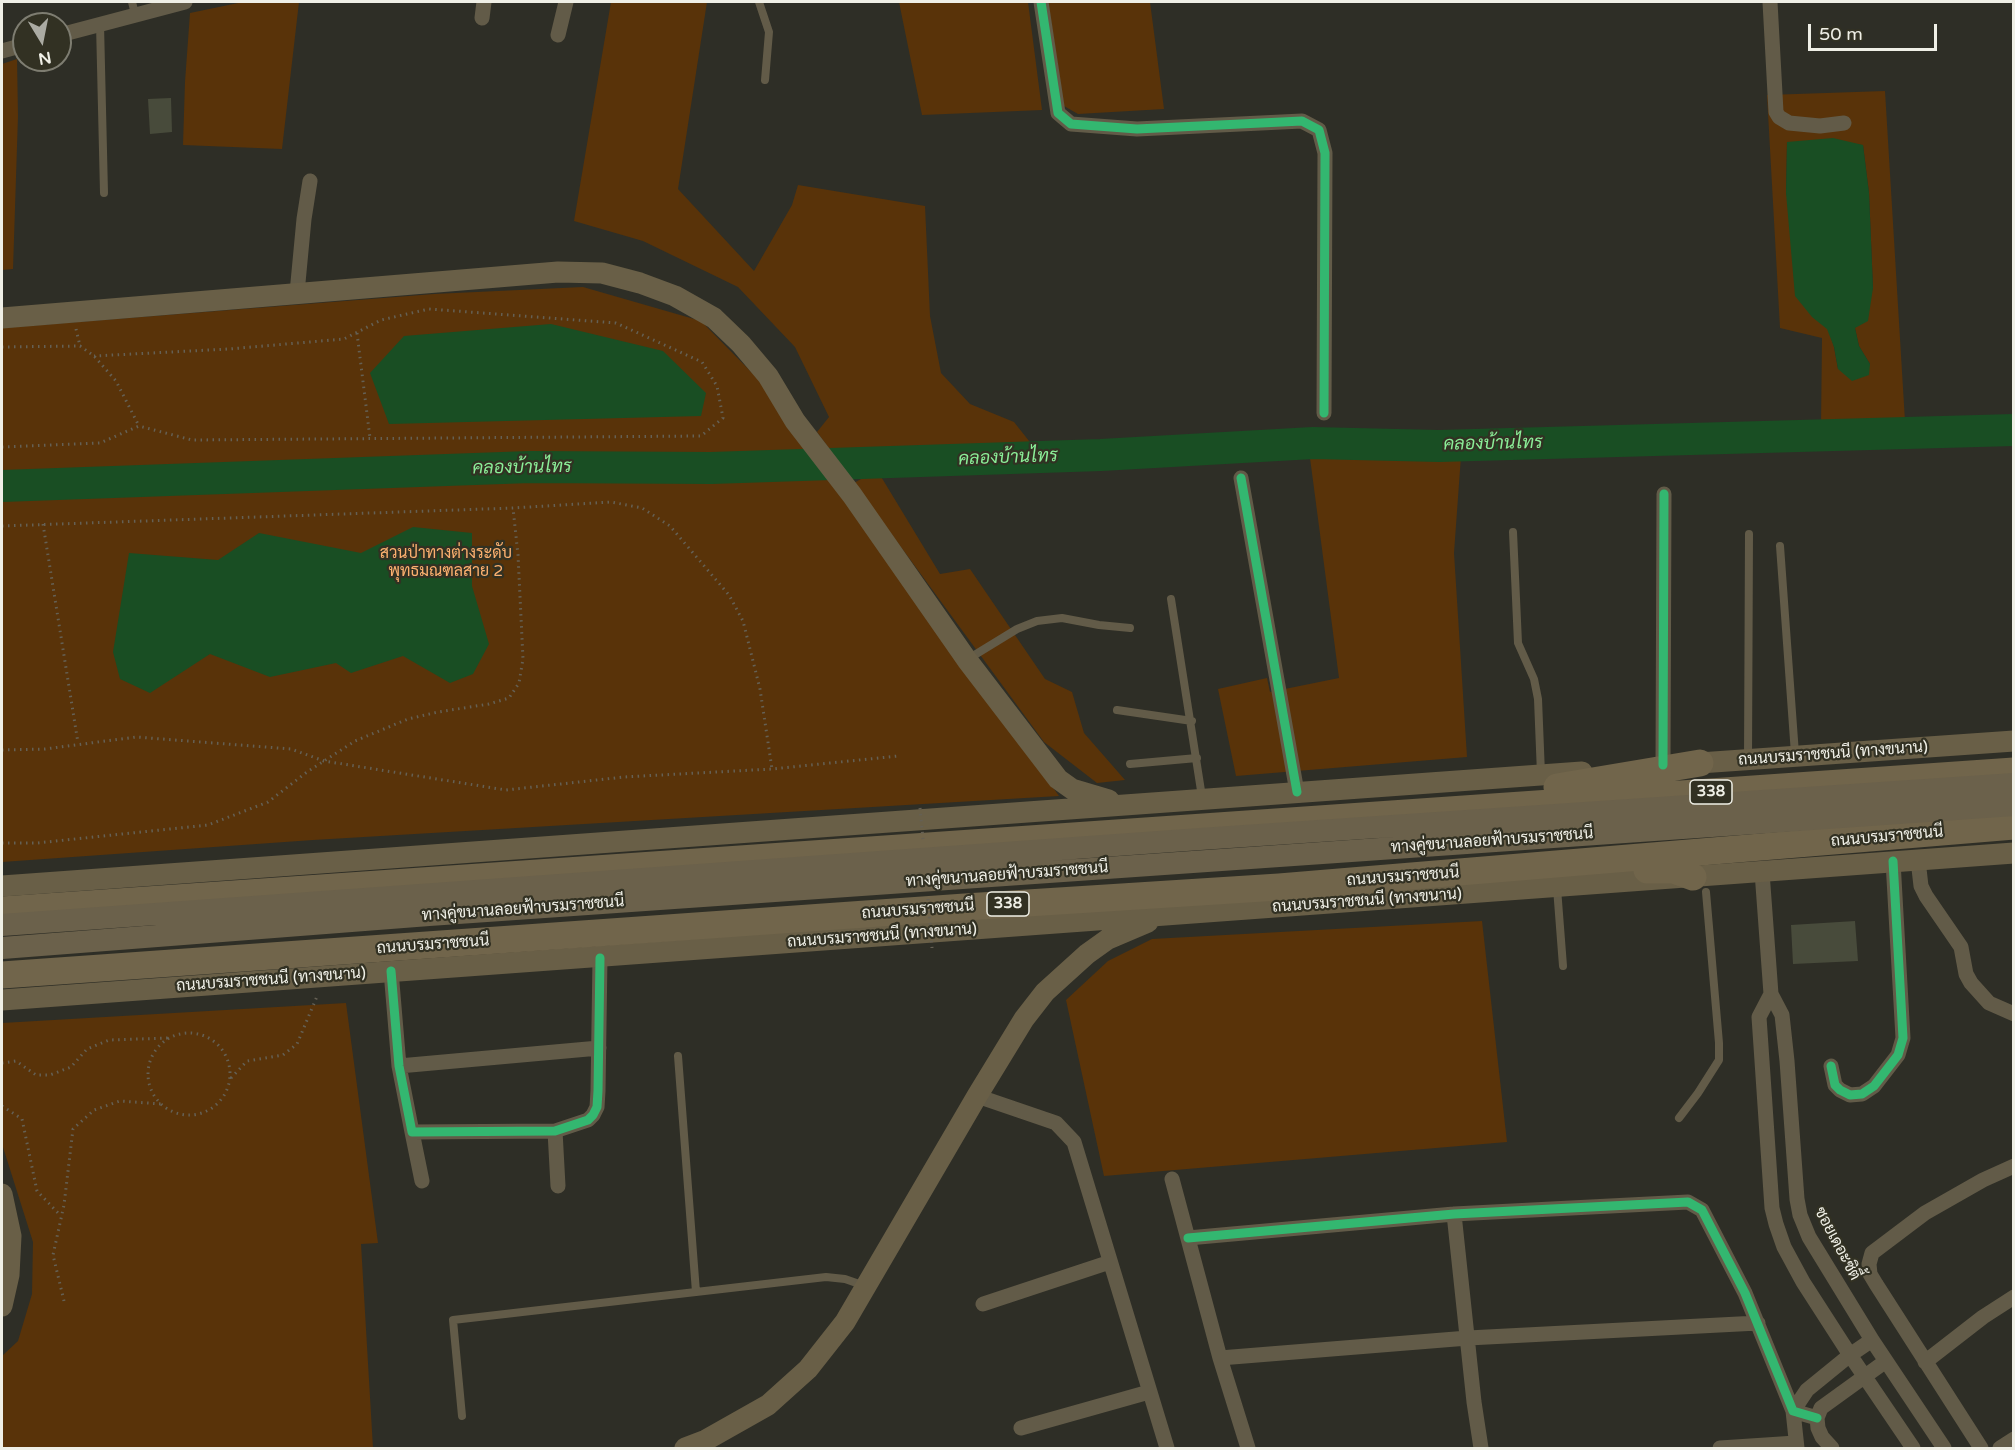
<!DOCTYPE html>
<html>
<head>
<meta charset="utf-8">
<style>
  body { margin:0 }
  #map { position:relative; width:2015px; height:1450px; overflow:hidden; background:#2e2e26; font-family:"Varela Round",sans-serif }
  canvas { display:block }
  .frame { position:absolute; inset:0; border:3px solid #efefe6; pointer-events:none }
  .north { position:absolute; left:12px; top:12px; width:60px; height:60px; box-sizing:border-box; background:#323123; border:2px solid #7e7d71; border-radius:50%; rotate:170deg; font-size:16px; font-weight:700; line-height:24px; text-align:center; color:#efefe6 }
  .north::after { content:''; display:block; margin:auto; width:21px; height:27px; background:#ababa3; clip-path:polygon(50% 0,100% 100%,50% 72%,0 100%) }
  .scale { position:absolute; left:1808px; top:24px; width:129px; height:27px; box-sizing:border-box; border:3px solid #efefe6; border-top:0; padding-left:8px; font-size:18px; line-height:21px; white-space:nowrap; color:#efefe6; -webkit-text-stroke:4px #323123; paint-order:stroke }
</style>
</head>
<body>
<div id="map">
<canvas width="2015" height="1450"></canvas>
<div class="frame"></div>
<div class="north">N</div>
<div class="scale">50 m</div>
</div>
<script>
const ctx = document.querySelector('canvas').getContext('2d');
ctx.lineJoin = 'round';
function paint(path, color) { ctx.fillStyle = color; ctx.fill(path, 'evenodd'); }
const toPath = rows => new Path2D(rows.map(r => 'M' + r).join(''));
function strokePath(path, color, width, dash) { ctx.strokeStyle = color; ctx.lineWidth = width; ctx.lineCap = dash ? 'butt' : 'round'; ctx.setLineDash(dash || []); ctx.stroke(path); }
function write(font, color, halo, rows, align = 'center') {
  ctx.font = font + ' "Varela Round",Sarabun,sans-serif'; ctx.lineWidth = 4.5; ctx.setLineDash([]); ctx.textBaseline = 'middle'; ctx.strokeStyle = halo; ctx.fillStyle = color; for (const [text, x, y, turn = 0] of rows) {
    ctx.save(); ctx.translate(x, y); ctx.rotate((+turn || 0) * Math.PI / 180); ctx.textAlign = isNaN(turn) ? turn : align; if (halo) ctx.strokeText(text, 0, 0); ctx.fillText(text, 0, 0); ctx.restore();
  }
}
const green = toPath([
  [243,2,299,2,282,149,183,145,185,82,190,13],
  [611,2,707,2,678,189,754,271,792,205,798,185,925,206,930,316,941,373,970,404,1014,422,1033,446,834,455,817,432,829,417,795,347,738,287,643,241,574,221],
  [899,2,1028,2,1042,110,922,115],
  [1048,2,1150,2,1164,109,1078,114,1064,106],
  [17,59,18,116,13,269,2,270,2,64],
  [1885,91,1905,421,1821,427,1822,338,1780,328,1767,95],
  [1787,142,1863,145,1869,193,1873,288,1855,328,1859,346,1870,364,1838,369,1834,347,1786,193],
  [583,287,701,321,764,385,1059,796,313,840,2,862,2,328,434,294],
  [1461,456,1454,553,1467,757,1236,776,1218,689,1267,678,1270,692,1339,678,1310,458],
  [877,470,940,574,970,569,1045,679,1072,692,1084,733,1125,780,1097,783,1044,742,854,483],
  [1482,921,1507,1142,1104,1176,1066,1000,1108,961,1152,939],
  [346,1003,378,1243,361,1244,373,1448,2,1448,2,1356,18,1341,32,1294,33,1242,2,1144,2,1023]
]);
const water = toPath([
  [1833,138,1863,145,1869,193,1873,288,1868,321,1855,328,1859,346,1870,364,1869,375,1852,381,1838,369,1834,347,1827,329,1812,317,1795,296,1786,193,1787,142],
  [551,324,663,351,706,393,701,416,389,424,370,373,404,336],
  [413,527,472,533,472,586,489,644,473,674,450,683,403,656,351,673,336,663,270,677,210,654,150,693,120,679,113,652,129,553,218,560,259,533,361,553]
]);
const river = toPath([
  [2,486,530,467,711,468,1101,455,1313,443,1439,446,2014,430]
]);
const building = toPath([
  [171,98,172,132,150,134,148,99],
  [1855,921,1858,961,1793,964,1791,925]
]);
const path = toPath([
  [76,329,80,346],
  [357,333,370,438],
  [2,347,80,346,94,356,116,381,139,426],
  [2,447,100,443,139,426,192,440,701,436,723,418,717,386,702,362,616,323,429,309,381,320,344,339,229,349,94,356],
  [43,524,78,743],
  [2,526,513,508,611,502,642,508,670,526,729,595,743,621,760,689,772,769],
  [2,750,45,749,136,737,291,749,324,761,506,790,624,777,772,769,898,756],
  [2,843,37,843,208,825,268,802,307,772,355,741,408,719,438,712,489,704,509,698,519,683,523,659,518,555,513,508],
  '148 1074a41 41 0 1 1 82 0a41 41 0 1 1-82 0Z',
  [2,1063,16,1061,36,1075,50,1075,71,1067,87,1049,109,1040,169,1038],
  [231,1078,247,1061,283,1055,297,1044,318,994],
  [2,1106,22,1119,37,1191,61,1216],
  [64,1301,53,1255,64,1205,73,1129,94,1110,120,1101,161,1104]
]);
const lane = toPath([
  [132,2,135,14],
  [759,2,769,32,765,80],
  [100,24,104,193],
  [1513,532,1518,643,1534,679,1538,699,1541,774],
  [1780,546,1795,754],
  [1171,599,1202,797],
  [968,659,1017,629,1037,621,1062,618,1099,625,1130,628],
  [1117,710,1192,721],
  [1748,758,1749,534],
  [1130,764,1197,758],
  [1557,888,1563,966],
  [678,1056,696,1292],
  [1679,1118,1698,1093,1719,1060,1719,1043,1706,892],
  [462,1416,453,1320,826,1277,845,1279,865,1286]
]);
const street = toPath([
  [1041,2,1058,113,1071,124,1137,129,1302,121,1319,130,1325,153,1324,413],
  [1770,2,1776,112,1779,117,1789,123,1820,126,1844,123],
  [482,18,484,2],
  [60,35,185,2],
  [558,35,566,2],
  [2,51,24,45],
  [297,293,304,219,310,181],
  [1241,478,1297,792],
  [1663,765,1664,494],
  [1918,860,1921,886,1926,896,1961,947,1966,974,1971,983,1989,1003,2014,1014],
  [1762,872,1771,994,1782,1015,1787,1061,1797,1199,1800,1215,1809,1237,1872,1340,1944,1448],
  [391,971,399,1066,412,1132,555,1131,588,1120,593,1115,597,1107,598,1091,600,958],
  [1771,994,1759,1017,1772,1208,1776,1224,1784,1247,1803,1282,1850,1355,1913,1448],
  [399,1066,599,1048],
  [1831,1066,1835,1085,1840,1090,1850,1095,1862,1094,1874,1086,1898,1055,1903,1038,1893,861],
  [977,1096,1056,1123,1074,1142,1167,1448],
  [555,1131,558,1186],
  [412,1132,422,1181],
  [1172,1179,1220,1358,1248,1448],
  [1454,1214,1474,1402,1481,1448],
  [1188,1238,1454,1214,1688,1202,1702,1210,1745,1293,1793,1411,1817,1418],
  [983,1304,1110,1262],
  [1220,1358,1468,1338,1758,1323],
  [1925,1362,1983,1317,2014,1297],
  [1021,1428,1149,1392],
  [1720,1448,1796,1443],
  [1797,1448,1793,1411,1807,1390,1850,1355,1872,1340],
  [1832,1448,1822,1437,1818,1428,1817,1418,1821,1408,1886,1361],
  [1981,1448,1876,1284,1870,1274,1869,1264,1872,1253,1925,1213,1983,1180,2014,1166],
  [2000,1448,2014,1439]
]);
const secondary = toPath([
  [2,318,558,272,602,273,640,283,675,296,714,318,741,344,768,376,795,421,852,495,967,660,1058,779,1072,789,1109,800],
  [1685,764,2014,741],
  [2,886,1582,772],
  [2,1000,2014,853],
  [2,1194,11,1236,9,1275,2,1306],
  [685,1448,706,1440,768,1405,808,1369,845,1322,977,1096,1024,1019,1045,992,1087,954,1108,939,1148,922]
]);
const highway = toPath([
  [1557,787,1700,763],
  [1647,870,1674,870,1693,877],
  [2,910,2014,771],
  [2,975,965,907,1279,887,2014,826]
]);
const pathBridge = toPath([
  [920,808,923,839],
  [928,899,932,948]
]);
const primaryBridge = toPath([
  [2,925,1200,839,2014,784],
  [2,948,429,915,2014,805]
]);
const cycleway = toPath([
  [1041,2,1058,113,1071,124,1137,129,1302,121,1319,130,1325,153,1324,413],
  [1241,478,1297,792],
  [1663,765,1664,494],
  [391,971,399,1066,412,1132,555,1131,588,1120,593,1115,597,1107,598,1091,600,958],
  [1831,1066,1835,1085,1840,1090,1850,1095,1862,1094,1874,1086,1898,1055,1903,1038,1893,861],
  [1188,1238,1454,1214,1688,1202,1702,1210,1745,1293,1793,1411,1817,1418]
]);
const shields = [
  [1711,792,42],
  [1008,904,42]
];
const shieldNames = [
  ["338",1711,792],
  ["338",1008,904]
];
const parkNames = [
  ["สวนป่าทางต่างระดับ",446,554],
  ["พุทธมณฑลสาย 2",446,572]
];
const streetNames = [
  ["ถนนบรมราชชนนี (ทางขนาน)",1833,754,-4],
  ["ถนนบรมราชชนนี",1887,837,-5],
  ["ทางคู่ขนานลอยฟ้าบรมราชชนนี",1492,841,-4],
  ["ทางคู่ขนานลอยฟ้าบรมราชชนนี",1007,875,-4],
  ["ถนนบรมราชชนนี",1403,877,-4],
  ["ถนนบรมราชชนนี (ทางขนาน)",1367,901,-4],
  ["ทางคู่ขนานลอยฟ้าบรมราชชนนี",523,909,-4],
  ["ถนนบรมราชชนนี",918,910,-4],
  ["ถนนบรมราชชนนี (ทางขนาน)",882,936,-4],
  ["ถนนบรมราชชนนี",433,945,-4],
  ["ถนนบรมราชชนนี (ทางขนาน)",271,980,-4],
  ["ซอยเดอะซิตี้",1837,1244,62]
];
const waterNames = [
  ["คลองบ้านไทร",1493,444,-1],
  ["คลองบ้านไทร",1008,458,-2],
  ["คลองบ้านไทร",522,468,-1]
];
paint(green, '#593309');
paint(water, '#194e23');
strokePath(river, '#194e23', 32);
paint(building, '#484b3b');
strokePath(path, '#656054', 3, [1.5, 4.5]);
strokePath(lane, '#625b48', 8);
strokePath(street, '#625b48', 15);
strokePath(secondary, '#695f47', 21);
strokePath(highway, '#71654b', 27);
strokePath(pathBridge, '#656054', 3, [1.5, 4.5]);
strokePath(primaryBridge, '#6b614b', 22);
strokePath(cycleway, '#33b770', 9);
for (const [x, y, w] of shields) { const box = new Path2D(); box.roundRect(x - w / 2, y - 12, w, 24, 4.5); ctx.fillStyle = '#323123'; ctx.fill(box); strokePath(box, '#efefe6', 1.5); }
write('bold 15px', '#efefe6', null, shieldNames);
write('16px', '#fcb06f', '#323123', parkNames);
write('16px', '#efefe6', '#323123', streetNames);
write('italic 18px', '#8bee98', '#323123', waterNames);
</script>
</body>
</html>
